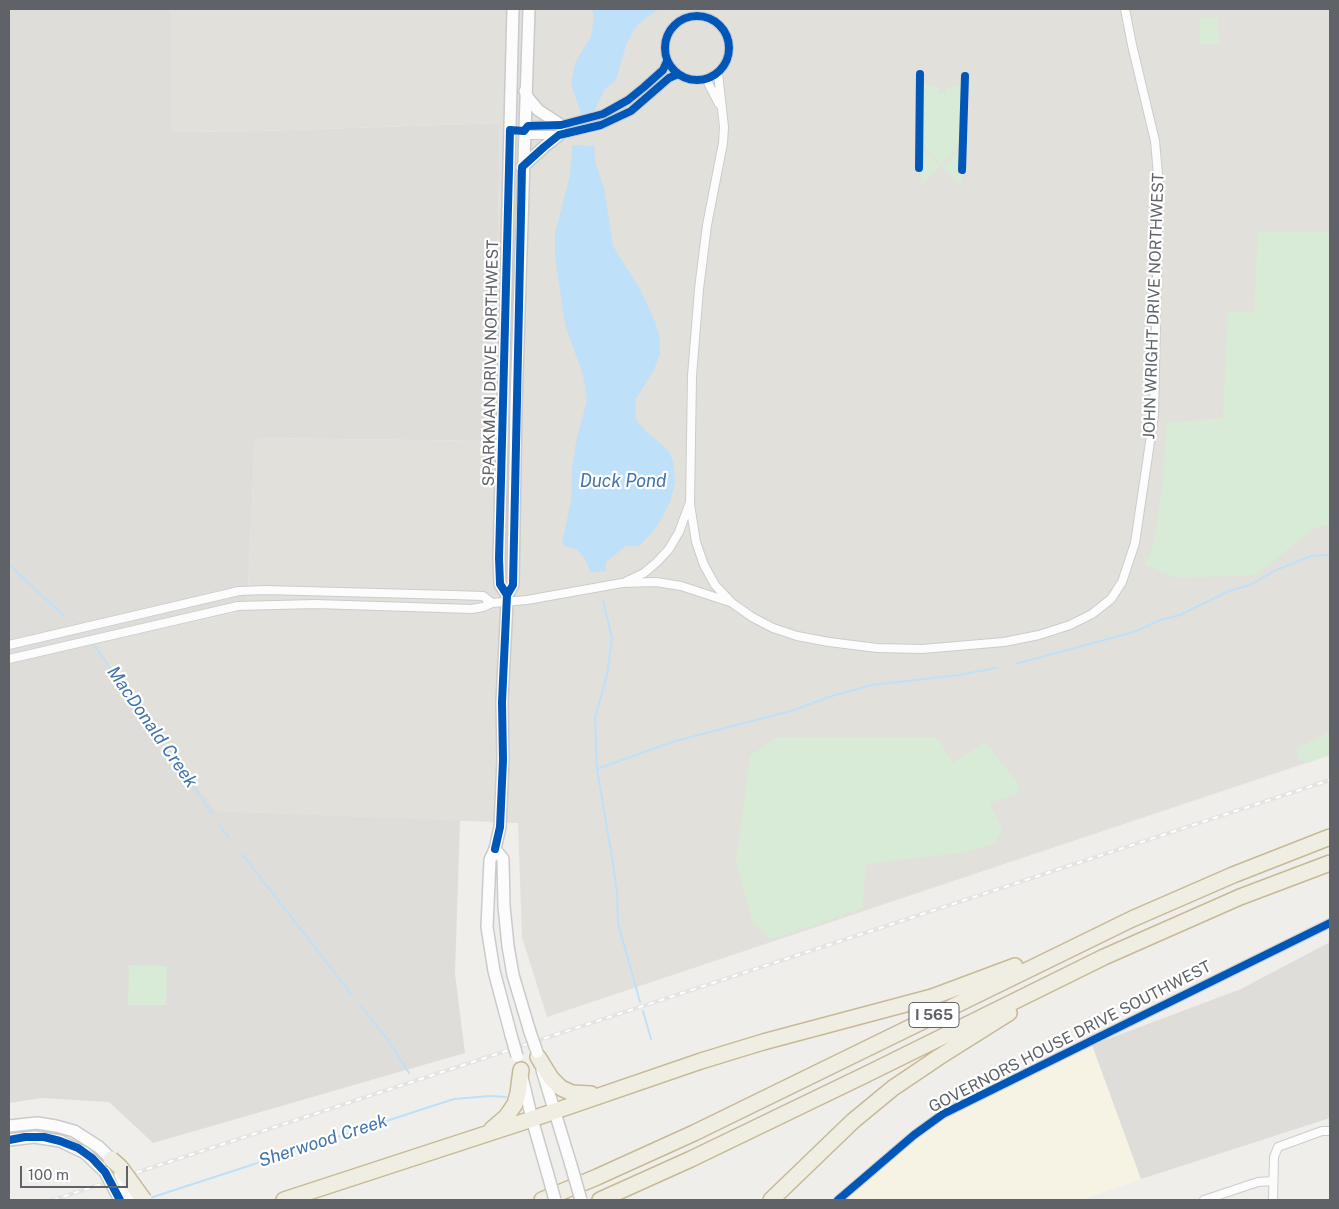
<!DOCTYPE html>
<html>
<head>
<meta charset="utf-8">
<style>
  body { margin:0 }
  #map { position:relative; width:1339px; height:1209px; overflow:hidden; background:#efeeea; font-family:"Public Sans",sans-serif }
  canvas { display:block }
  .frame { position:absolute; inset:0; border:10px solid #5f6368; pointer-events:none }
  .scale { position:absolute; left:20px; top:1166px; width:108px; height:22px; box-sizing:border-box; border:2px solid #5f6368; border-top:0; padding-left:6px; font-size:15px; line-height:18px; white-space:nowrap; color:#5f6368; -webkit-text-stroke:4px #fff; paint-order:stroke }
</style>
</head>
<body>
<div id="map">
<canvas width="1339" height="1209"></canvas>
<div class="frame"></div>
<div class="scale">100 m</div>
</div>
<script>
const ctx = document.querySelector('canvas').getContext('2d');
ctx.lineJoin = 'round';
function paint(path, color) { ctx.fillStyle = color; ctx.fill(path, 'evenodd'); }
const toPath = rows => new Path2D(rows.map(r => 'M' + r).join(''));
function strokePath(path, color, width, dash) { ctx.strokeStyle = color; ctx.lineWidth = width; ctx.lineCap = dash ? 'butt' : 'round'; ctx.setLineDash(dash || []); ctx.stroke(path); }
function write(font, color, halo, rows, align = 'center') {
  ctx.font = font + ' "Public Sans",sans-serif'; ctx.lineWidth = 4.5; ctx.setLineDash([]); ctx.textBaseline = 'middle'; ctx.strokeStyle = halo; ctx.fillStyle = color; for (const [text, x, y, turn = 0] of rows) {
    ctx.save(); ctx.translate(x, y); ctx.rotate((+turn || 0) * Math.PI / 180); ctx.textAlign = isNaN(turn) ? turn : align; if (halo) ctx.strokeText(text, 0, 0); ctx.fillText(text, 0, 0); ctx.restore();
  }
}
const commercial = toPath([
  [1092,1045,1141,1179,1082,1200,844,1200,919,1137,943,1119]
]);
const industrial = toPath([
  [9,9,171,9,171,132,262,131,500,123,494,441,255,438,247,610,93,644,217,811,460,820,455,974,465,1053,153,1143,109,1102,42,1098,9,1103],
  [1330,942,1330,1118,1141,1179,1092,1045,1241,989]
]);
const education = toPath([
  [171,9,1330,9,1330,755,547,1017,522,937,518,823,217,811,92,644,247,610,255,438,494,441,500,123,262,131,171,132]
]);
const green = toPath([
  [1200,18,1218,18,1219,44,1200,44],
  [923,83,939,88,939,94,946,94,946,88,962,84,961,146,941,165,922,145],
  [921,148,940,167,921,185],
  [961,149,961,185,943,167],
  [1258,232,1330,232,1330,524,1314,528,1256,575,1178,578,1145,565,1153,547,1163,483,1166,423,1223,418,1228,312,1254,312],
  [1330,731,1330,755,1307,763,1299,760,1297,749],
  [777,737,937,737,953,763,985,742,1017,782,1020,792,990,803,1002,830,995,843,968,852,866,864,862,908,816,925,770,939,753,923,736,862,750,756],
  [129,965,167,966,166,1005,128,1005]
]);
const water = toPath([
  [592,9,658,9,638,24,632,33,626,45,616,80,605,89,594,111,581,114,571,84,575,63,591,36,594,18],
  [572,145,594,146,596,165,604,187,613,246,640,289,655,321,659,335,660,353,654,370,636,399,635,414,636,420,648,433,666,448,670,454,673,462,675,481,671,500,657,526,650,535,639,546,626,546,606,562,606,571,591,573,584,557,576,549,566,547,562,543,571,501,572,469,576,442,587,400,583,375,565,325,555,256,555,233,570,175]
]);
const stream = toPath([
  [9,565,65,617],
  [603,601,612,638,607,675,595,718,597,769,612,857,617,893,618,923,640,1002],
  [93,643,212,813],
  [1015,664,1134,632,1160,620,1180,615,1229,591,1250,585,1274,571,1311,556,1330,555],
  [597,769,672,742,794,710,832,696,872,685,959,675,996,668],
  [219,824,229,838],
  [242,854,352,995],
  [360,1005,388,1040,409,1073],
  [643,1011,651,1039],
  [150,1198,454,1099,490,1096,506,1097]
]);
const minor = toPath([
  '665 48a32 32 0 1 1 64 0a32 32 0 1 1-64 0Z',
  [718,73,724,127,723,143,707,225,699,289,692,376,690,504,696,542,704,565,715,585,732,603,752,617,773,628,797,636,829,642,877,648,922,649,1004,642,1039,635,1070,625,1092,614,1111,599,1122,582,1135,543,1154,415,1159,185,1155,141,1132,45,1125,9],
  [706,79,719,104],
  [524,131,528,135,559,135,601,125,631,111,669,78,678,74],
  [524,131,528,126,561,125,603,114,628,100,644,87,663,70,667,61],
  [625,582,644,573,657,562,669,549,679,532,689,505],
  [9,645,239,591,265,590,453,595,483,596,492,603],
  [9,659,238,606,315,604,472,609,483,607,492,603,527,600,622,583,656,582,681,586,730,602],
  [838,1200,914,1135,943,1114,1330,923],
  [1204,1200,1258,1182,1273,1181],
  [1273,1200,1274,1157,1278,1147,1322,1131,1330,1131]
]);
const secondary = toPath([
  [525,91,528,98,538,110,561,125],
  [522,167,544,147,559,135],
  [507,595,500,584,499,558,513,9],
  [495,849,503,859,504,906,508,946,513,975,530,1032],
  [511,1035,494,971,487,927,490,860,495,849,500,827,503,760,502,702,507,602,507,595,513,585,516,404,529,9],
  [542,1070,571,1165],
  [522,1077,532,1119,548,1175],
  [9,1126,37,1123,56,1126,74,1131,99,1147,111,1159,114,1165],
  [9,1140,34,1137,60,1141,85,1153,105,1172]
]);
const motorway = toPath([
  [538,1057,551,1078,561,1088,572,1093,591,1094],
  [492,1129,506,1117,515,1104,518,1093,521,1070],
  [284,1200,532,1119,701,1061,763,1042,932,997,1015,966],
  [542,1200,597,1177,694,1133,1132,919,1233,875,1330,837],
  [600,1200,691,1159,865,1075,1104,957,1240,897,1330,863],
  [771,1200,853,1121,893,1088,939,1057,1009,1013]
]);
const rail = toPath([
  [53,1200,1330,780]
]);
const secondaryBridge = toPath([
  [530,1032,537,1052],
  [511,1035,517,1056],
  [571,1165,581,1200],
  [105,1172,120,1200],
  [120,1174,131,1200],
  [548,1175,555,1200]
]);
const motorwayBridge = toPath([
  [111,1159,120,1167,144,1200]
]);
const cycleway = toPath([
  '665 48a32 32 0 1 1 64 0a32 32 0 1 1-64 0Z',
  [919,168,920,74],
  [962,170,965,76],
  [507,595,500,584,499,558,510,130,524,131,528,126,561,125,603,114,628,100,644,87,663,70,667,61],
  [495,849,500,827,503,760,502,702,507,595,513,585,522,167,544,147,559,135,601,125,631,111,669,78,678,74],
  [9,1140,25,1137,44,1137,60,1141,78,1148,92,1158,105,1172,120,1200],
  [838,1200,914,1135,943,1114,1330,923]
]);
const shields = [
  [934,1015,50]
];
const shieldNames = [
  ["I 565",934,1015]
];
const streetNames = [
  ["JOHN WRIGHT DRIVE NORTHWEST",1154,306,-88],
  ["SPARKMAN DRIVE NORTHWEST",491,363,-89],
  ["GOVERNORS HOUSE DRIVE SOUTHWEST",1070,1037,-27]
];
const waterNames = [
  ["Duck Pond",623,481],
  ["MacDonald Creek",152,727,55],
  ["Sherwood Creek",323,1141,-18]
];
paint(commercial, '#f7f3e4');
paint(industrial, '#dfddda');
paint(education, '#e2e0da');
paint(green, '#d8ebd6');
paint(water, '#bfe0f9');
strokePath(stream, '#bfe0f9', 2);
strokePath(minor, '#cbcccc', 10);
strokePath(secondary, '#cacacb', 14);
strokePath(motorway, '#c8b996', 18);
strokePath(minor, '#fdfcfc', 8);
strokePath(secondary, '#fdfcfc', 11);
strokePath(motorway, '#f0ede3', 15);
strokePath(rail, '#e4e4e4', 4);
strokePath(rail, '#fff', 2, [5.5]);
strokePath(secondaryBridge, '#cacacb', 14, []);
strokePath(motorwayBridge, '#c8b996', 18, []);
strokePath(secondaryBridge, '#fdfcfc', 11);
strokePath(motorwayBridge, '#f0ede3', 15);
strokePath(cycleway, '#0057b8', 8);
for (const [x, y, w] of shields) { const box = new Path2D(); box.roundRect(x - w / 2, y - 12.5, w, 25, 4); ctx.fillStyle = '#fff'; ctx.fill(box); strokePath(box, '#5f6368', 1); }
write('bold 15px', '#5f6368', null, shieldNames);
write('16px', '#5f6368', '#fff', streetNames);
write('italic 18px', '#4174aa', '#fff', waterNames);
</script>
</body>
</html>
